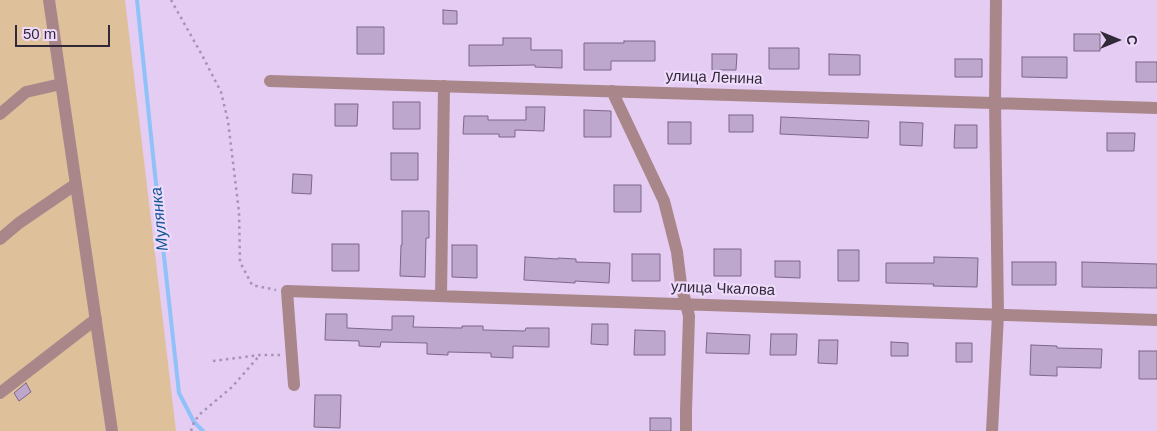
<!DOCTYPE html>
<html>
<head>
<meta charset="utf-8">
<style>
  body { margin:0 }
  #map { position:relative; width:1157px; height:431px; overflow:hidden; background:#e4ccf3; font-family:Arial,sans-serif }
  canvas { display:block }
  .north { position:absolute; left:1092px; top:15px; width:50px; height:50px; -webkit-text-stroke:4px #eedbfb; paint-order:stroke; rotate:90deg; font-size:14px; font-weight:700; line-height:20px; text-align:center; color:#322938 }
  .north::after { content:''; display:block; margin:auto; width:18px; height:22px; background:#322938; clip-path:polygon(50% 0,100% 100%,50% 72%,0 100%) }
  .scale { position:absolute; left:15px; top:25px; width:95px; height:22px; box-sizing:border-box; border:2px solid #322938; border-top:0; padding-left:6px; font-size:15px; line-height:18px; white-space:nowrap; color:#322938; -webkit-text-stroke:4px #eedbfb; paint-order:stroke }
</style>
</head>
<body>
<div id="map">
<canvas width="1157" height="431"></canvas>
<div class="north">С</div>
<div class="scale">50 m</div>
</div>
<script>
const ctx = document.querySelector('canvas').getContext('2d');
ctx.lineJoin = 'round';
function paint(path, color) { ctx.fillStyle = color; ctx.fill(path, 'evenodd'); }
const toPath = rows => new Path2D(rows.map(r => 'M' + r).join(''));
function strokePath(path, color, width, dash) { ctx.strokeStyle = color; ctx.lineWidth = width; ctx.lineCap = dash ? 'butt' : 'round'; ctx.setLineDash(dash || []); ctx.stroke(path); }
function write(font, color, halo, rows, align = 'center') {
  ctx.font = font + ' Arial,sans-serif'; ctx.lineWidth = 4.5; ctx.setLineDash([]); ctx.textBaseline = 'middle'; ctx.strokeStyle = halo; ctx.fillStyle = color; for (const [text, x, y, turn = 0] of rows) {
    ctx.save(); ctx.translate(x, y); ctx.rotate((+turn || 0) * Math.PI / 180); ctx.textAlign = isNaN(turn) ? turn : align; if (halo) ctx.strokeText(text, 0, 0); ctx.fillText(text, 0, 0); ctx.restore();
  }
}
const green = toPath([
  [0,0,125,0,176,431,0,431]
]);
const stream = toPath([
  [137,0,154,165,179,393,194,422,203,431]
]);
const building = toPath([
  [443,10,457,11,457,24,443,24,443,10],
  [357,27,384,27,384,54,357,54,357,27],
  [1074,34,1100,34,1100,51,1074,51,1074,34],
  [503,38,531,38,531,50,562,50,562,68,535,67,535,65,469,66,469,45,503,45,503,38],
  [624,41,655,41,655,61,611,61,611,70,584,70,584,43,624,43,624,41],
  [769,48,799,48,799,69,769,69,769,48],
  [712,54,737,54,736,70,712,70,712,54],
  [829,54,860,55,860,75,829,75,829,54],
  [1022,57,1067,57,1067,78,1022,77,1022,57],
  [955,59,982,59,982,77,955,77,955,59],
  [1136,62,1157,62,1157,82,1136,82,1136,62],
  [393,102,420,102,420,129,393,129,393,102],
  [335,104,358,104,357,126,335,126,335,104],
  [526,107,545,107,544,131,515,130,515,137,499,137,499,134,463,134,464,116,488,116,488,120,526,120,526,107],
  [584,110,611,111,611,137,584,137,584,110],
  [729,115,753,115,753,132,729,132,729,115],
  [781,117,869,121,868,138,780,134,781,117],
  [668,122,691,122,691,144,668,144,668,122],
  [900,122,923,123,922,146,900,145,900,122],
  [955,125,977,125,977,148,954,148,955,125],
  [1107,133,1135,133,1134,151,1107,151,1107,133],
  [391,153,418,153,418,180,391,180,391,153],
  [293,174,312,175,311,194,292,193,293,174],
  [614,185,641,185,641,212,614,212,614,185],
  [402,211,429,211,429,238,426,238,425,277,400,276,401,245,402,245,402,211],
  [332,244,359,244,359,271,332,271,332,244],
  [452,245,477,245,477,278,452,277,452,245],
  [714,249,741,249,741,276,714,276,714,249],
  [838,250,859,250,859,281,838,281,838,250],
  [632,254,660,254,660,281,632,281,632,254],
  [525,257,558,259,558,258,576,259,576,262,610,263,609,283,575,281,575,283,524,280,525,257],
  [934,257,978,258,977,287,933,286,934,284,886,283,886,263,934,263,934,257],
  [775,261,800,261,800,278,775,277,775,261],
  [1012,262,1056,262,1056,285,1012,285,1012,262],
  [1082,262,1157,264,1157,288,1082,287,1082,262],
  [326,314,347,314,347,328,392,330,392,316,414,316,413,327,462,328,462,326,483,326,483,330,525,331,526,328,549,328,549,347,513,346,513,358,491,357,491,353,448,352,448,355,427,354,427,343,381,342,380,347,359,346,359,341,325,340,326,314],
  [592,324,608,324,608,345,591,344,592,324],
  [635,330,665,331,665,355,634,355,635,330],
  [707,333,750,335,749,354,706,353,707,333],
  [771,334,797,334,796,355,770,355,771,334],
  [819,340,838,340,837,364,818,363,819,340],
  [891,342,908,343,908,356,891,356,891,342],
  [956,343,972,343,972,362,956,362,956,343],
  [1031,345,1057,346,1057,348,1102,349,1101,368,1057,367,1057,376,1030,375,1031,345],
  [1139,351,1157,351,1157,379,1139,379,1139,351],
  [26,383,31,392,19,401,14,393,26,383],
  [315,395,341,395,340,428,314,427,315,395],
  [650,418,671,418,671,431,650,431,650,418]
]);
const path = toPath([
  [171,0,202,55,221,92,228,121,239,212,240,262,252,285,276,290],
  [213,361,260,355,280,355],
  [191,431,194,422,200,414,232,387,260,355]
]);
const minor = toPath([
  [49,0,112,431],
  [270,81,1157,108],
  [612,91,664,201,677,252,681,284,689,316,686,410,686,431],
  [0,114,26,92,61,84],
  [0,239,19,223,76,184],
  [441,296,444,86],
  [294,385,287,291,1157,320],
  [0,393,96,319],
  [992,431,998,315,995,103,996,0]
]);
const streetNames = [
  ["улица Ленина",714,78,2],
  ["улица Чкалова",723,289,2]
];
const waterNames = [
  ["Мулянка",160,219,-96]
];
paint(green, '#dec09b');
strokePath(stream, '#90c1f8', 4);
paint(building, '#bea7cc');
strokePath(building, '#7c6689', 1);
strokePath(path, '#a693b2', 2.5, [2.5, 4]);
strokePath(minor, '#a9868a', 12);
write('15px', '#322938', '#eedbfb', streetNames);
write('italic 16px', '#0f5496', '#eedbfb', waterNames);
</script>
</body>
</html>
